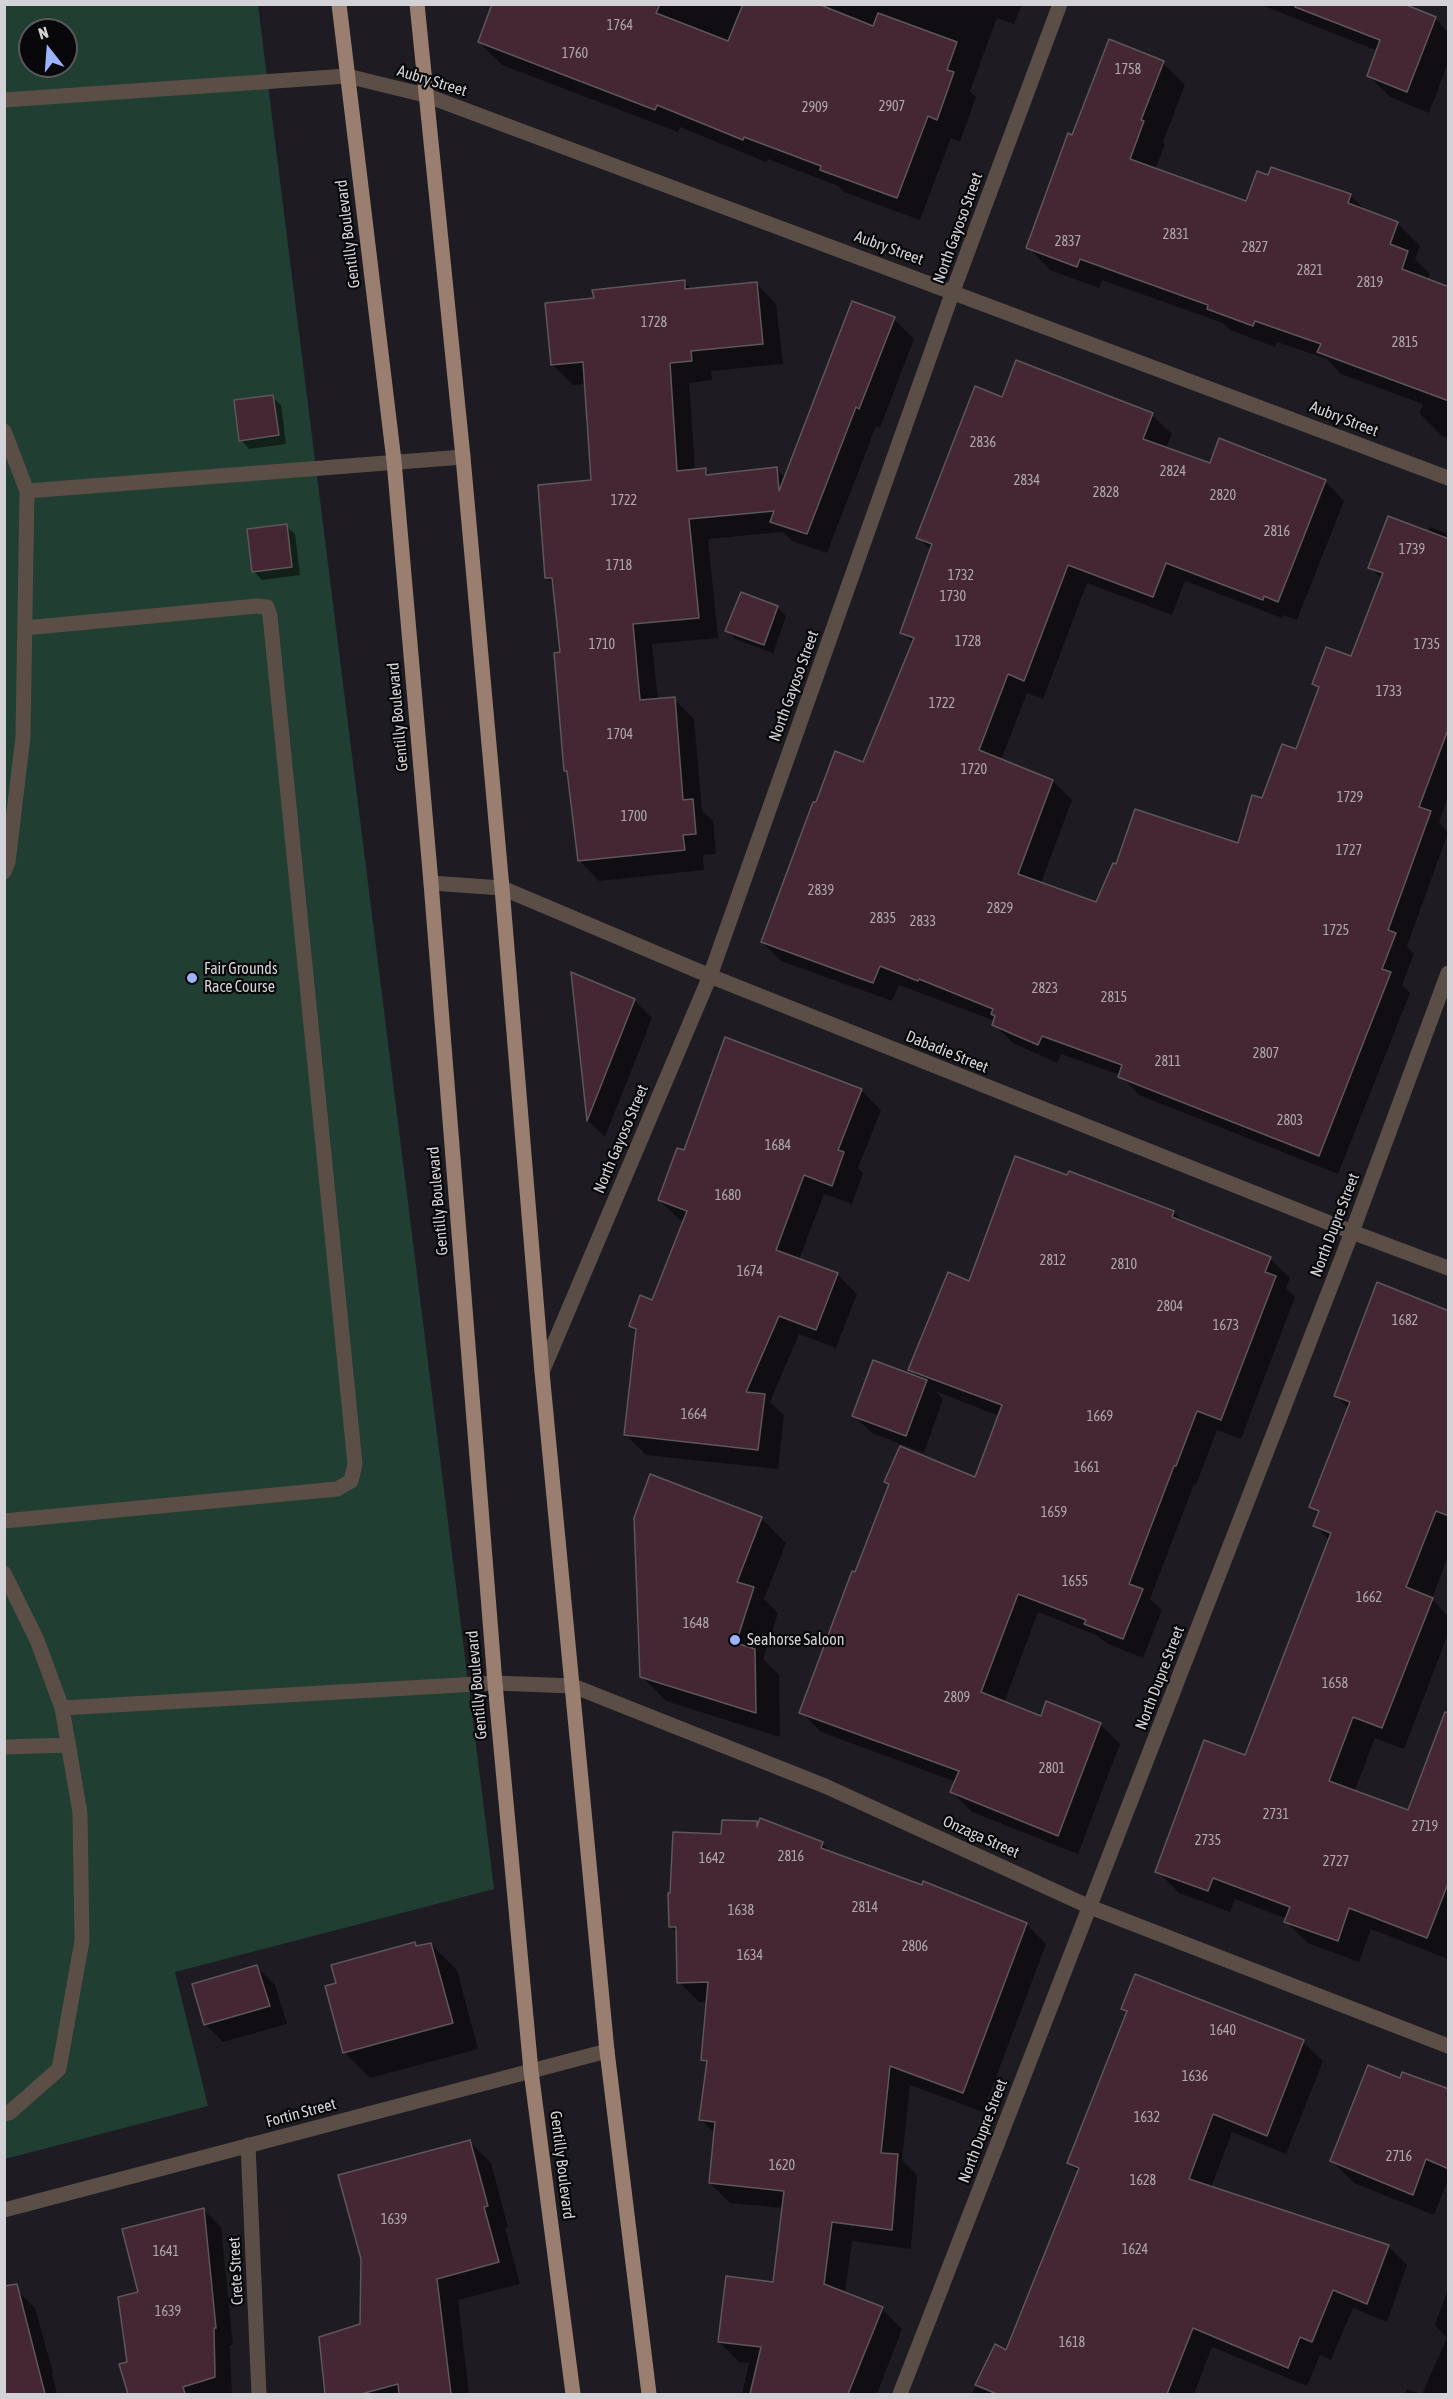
<!DOCTYPE html>
<html>
<head>
<meta charset="utf-8">
<style>
  body { margin:0 }
  #map { position:relative; width:1453px; height:2399px; overflow:hidden; background:#1e1c22; font-family:"Asap Condensed",sans-serif }
  canvas { display:block }
  .frame { position:absolute; inset:0; border:6px solid #d3d2d6; pointer-events:none }
  .north { position:absolute; left:18px; top:18px; width:60px; height:60px; box-sizing:border-box; background:#080709; border:2px solid #59585b; border-radius:50%; rotate:343deg; font-size:16px; font-weight:700; line-height:24px; text-align:center; color:#d3d2d6 }
  .north::after { content:''; display:block; margin:auto; width:21px; height:27px; background:#9cb4fd; clip-path:polygon(50% 0,100% 100%,50% 72%,0 100%) }
</style>
</head>
<body>
<div id="map">
<canvas width="1453" height="2399"></canvas>
<div class="frame"></div>
<div class="north">N</div>
</div>
<script>
const ctx = document.querySelector('canvas').getContext('2d');
ctx.lineJoin = 'round';
function paint(path, color) { ctx.fillStyle = color; ctx.fill(path, 'evenodd'); }
const toPath = rows => new Path2D(rows.map(r => 'M' + r).join(''));
function strokePath(path, color, width, dash) { ctx.strokeStyle = color; ctx.lineWidth = width; ctx.lineCap = dash ? 'butt' : 'round'; ctx.setLineDash(dash || []); ctx.stroke(path); }
function write(font, color, halo, rows, align = 'center') {
  ctx.font = font + ' "Asap Condensed",sans-serif'; ctx.lineWidth = 4.5; ctx.setLineDash([]); ctx.textBaseline = 'middle'; ctx.strokeStyle = halo; ctx.fillStyle = color; for (const [text, x, y, turn = 0] of rows) {
    ctx.save(); ctx.translate(x, y); ctx.rotate((+turn || 0) * Math.PI / 180); ctx.textAlign = isNaN(turn) ? turn : align; if (halo) ctx.strokeText(text, 0, 0); ctx.fillText(text, 0, 0); ctx.restore();
  }
}
const green = toPath([
  [5,5,258,5,494,1889,175,1972,208,2106,5,2159],
  [30,30,66,30,66,66,30,66]
]);
const shadow = toPath([
  [494,4,1022,4,1014,24,997,18,970,91,976,97,960,142,951,138,920,220,844,192,838,186,768,159,766,162,680,127,678,132,502,65,479,42],
  [1259,4,1403,4,1435,18,1448,32,1448,63,1429,113,1390,97,1368,75,1378,51],
  [1163,63,1185,85,1163,142,1165,144,1155,170,1247,203,1350,195,1367,212,1398,224,1420,246,1415,259,1430,274,1427,280,1448,288,1448,438,1442,436,1420,414,1423,404,1341,374,1327,359,1277,342,1275,347,1230,330,1223,323,1102,280,1099,288,1050,270,1028,247,1073,136],
  [684,282,692,289,756,283,776,304,783,364,711,371,712,380,689,383,695,470,705,469,711,476,776,469,786,478,894,319,914,339,880,428,876,426,827,553,792,541,783,532,708,539,718,638,652,644,658,700,674,699,694,719,702,811,713,821,716,854,703,855,704,870,599,881,579,860,569,774,566,771,562,653,555,586,547,578,592,481,586,384,573,385,553,365,595,299],
  [1017,362,1152,415,1172,434,1166,448,1211,465,1325,481,1344,501,1297,620,1283,615,1282,618,1185,581,1172,615,1087,583,1043,699,1027,693,1001,760,1053,781,1072,800,1041,883,1097,904,1239,845,1263,800,1297,751,1320,690,1314,684,1352,658,1382,579,1370,567,1428,533,1430,527,1448,534,1448,797,1439,822,1448,833,1407,946,1414,954,1402,985,1410,993,1338,1174,1139,1095,1120,1075,1061,1054,1057,1063,1013,1043,993,1024,995,1021,899,985,892,1001,781,961,762,942,817,804,863,764,913,643,902,632,931,550,918,538,1003,399],
  [272,397,281,405,286,444,249,449,241,440],
  [286,526,295,534,300,575,262,580,254,571],
  [777,607,786,616,773,653,735,639,727,631],
  [573,974,634,1000,652,1018,605,1137,588,1121],
  [861,1090,881,1110,858,1168,863,1173,852,1204,824,1194,799,1260,837,1274,857,1294,836,1348,799,1334,770,1402,784,1415,778,1469,646,1455,626,1435,637,1333,630,1326,653,1302,684,1221,679,1219,659,1200,685,1152],
  [1070,1173,1174,1212,1185,1224,1270,1259,1290,1278,1286,1288,1295,1297,1241,1439,1217,1430,1196,1485,1194,1484,1150,1599,1162,1610,1143,1658,1106,1643,1098,1636,1038,1612,1004,1703,1042,1718,1100,1724,1120,1744,1078,1854,972,1812,952,1792,956,1782,821,1732,801,1712,890,1486,886,1481,976,1479,999,1416,935,1391,943,1399,924,1453,872,1433,854,1416,920,1380,910,1369,969,1283],
  [1448,1312,1448,1556,1432,1599,1448,1616,1448,1634,1404,1749,1375,1738,1354,1792,1409,1811,1448,1775,1448,1959,1371,1929,1359,1962,1308,1943,1286,1922,1287,1919,1235,1899,1230,1912,1179,1893,1157,1871,1246,1757,1329,1540,1315,1525,1319,1515,1311,1507,1349,1409,1335,1395],
  [761,1518,786,1543,764,1599,778,1613,763,1659,779,1675,780,1737,666,1701,641,1676],
  [757,1822,759,1825,822,1844,832,1853,1026,1924,1046,1944,983,2112,910,2085,902,2160,917,2175,911,2249,852,2241,845,2294,882,2309,902,2329,877,2394,742,2394,749,2363,739,2362,719,2342,775,2283,783,2208,730,2203,710,2183,716,2134,701,2120,708,2065,702,2059,708,2002,699,2002,679,1982,678,1934,670,1926,723,1836],
  [415,1944,418,1947,431,1944,457,1970,478,2049,370,2078,344,2052,338,1984],
  [257,1967,275,1985,287,2024,223,2042,205,2024],
  [1122,2008,1303,2042,1323,2061,1286,2154,1232,2132,1211,2188,1388,2246,1407,2265,1387,2322,1353,2308,1331,2360,1320,2355,1307,2386,1212,2347,1194,2394,972,2394,995,2346,1007,2352,1079,2173,1069,2163,1128,2014],
  [1448,2091,1448,2180,1434,2215,1354,2183,1332,2161],
  [470,2142,491,2163,508,2227,505,2228,520,2284,458,2300,469,2394,327,2394,320,2338,362,2325,362,2259],
  [204,2210,221,2227,233,2345,230,2345,232,2394,129,2394,121,2365,129,2363,140,2293],
  [1448,2289,1448,2394,1422,2394,1447,2338,1435,2325],
  [18,2291,35,2308,53,2373,52,2374,57,2394,4,2394,4,2294],
  [1407,2389,1421,2394,1405,2394]
]);
const building = toPath([
  [492,4,660,4,656,13,728,41,743,4,818,4,873,26,878,13,957,42,947,70,954,72,937,120,928,116,897,198,820,170,821,166,744,137,743,140,657,105,655,110,478,42,492,4],
  [1296,4,1404,4,1436,17,1407,92,1367,76,1380,40,1295,7,1296,4],
  [1109,39,1164,61,1141,120,1144,121,1130,159,1246,201,1257,171,1268,175,1271,167,1351,194,1348,203,1398,222,1390,244,1408,251,1402,269,1449,287,1449,401,1317,352,1321,344,1255,321,1253,326,1207,309,1208,305,1080,259,1077,267,1026,248,1068,133,1072,135,1109,39],
  [685,280,685,289,757,282,763,344,691,351,692,361,670,363,677,471,706,468,706,475,777,467,779,491,852,301,895,317,859,409,856,407,807,534,770,522,774,511,689,519,699,618,633,624,640,700,675,697,683,800,693,799,696,834,683,835,685,850,578,861,567,771,564,771,554,653,560,652,552,578,545,578,538,485,591,480,583,362,551,365,545,303,594,298,592,290,685,280],
  [1016,360,1153,413,1143,439,1210,463,1219,438,1326,480,1278,602,1264,596,1263,600,1166,563,1153,597,1068,565,1024,681,1008,674,979,750,1053,780,1018,874,1096,902,1113,863,1116,864,1135,809,1238,843,1252,795,1262,798,1282,744,1296,749,1319,687,1312,684,1326,647,1351,656,1383,573,1368,568,1388,516,1449,539,1449,727,1419,807,1431,811,1388,930,1396,933,1382,969,1391,972,1319,1156,1118,1077,1122,1065,1042,1036,1038,1045,992,1025,995,1016,991,1014,993,1009,919,979,918,981,880,966,873,983,761,942,813,802,816,802,835,751,863,762,914,638,900,633,932,544,916,538,975,386,1002,397,1016,360],
  [273,395,279,435,239,441,234,400,273,395],
  [287,524,292,567,252,572,247,529,287,524],
  [741,592,778,606,764,645,725,631,741,592],
  [571,972,635,999,587,1121,571,972],
  [725,1037,862,1089,838,1150,844,1152,832,1186,804,1175,776,1250,838,1273,816,1330,779,1316,746,1392,765,1394,758,1450,624,1435,636,1329,629,1326,640,1295,652,1300,687,1211,658,1200,677,1148,684,1150,725,1037],
  [1015,1156,1067,1175,1069,1171,1174,1211,1172,1217,1271,1257,1265,1272,1276,1276,1221,1420,1197,1411,1176,1466,1174,1466,1129,1584,1143,1589,1123,1639,1084,1624,1086,1620,1018,1594,981,1692,1041,1716,1046,1701,1101,1723,1058,1836,950,1792,959,1771,799,1713,852,1571,855,1572,889,1484,884,1482,900,1446,975,1477,1002,1405,908,1370,948,1272,969,1281,1015,1156],
  [1377,1282,1449,1311,1449,1516,1436,1511,1406,1587,1433,1598,1382,1728,1353,1717,1329,1781,1408,1810,1445,1712,1449,1713,1449,1881,1427,1938,1349,1908,1338,1941,1284,1922,1290,1907,1213,1878,1208,1891,1155,1872,1204,1740,1245,1755,1331,1533,1313,1526,1319,1511,1309,1507,1350,1402,1334,1396,1377,1282],
  [873,1360,927,1380,906,1436,852,1416,873,1360],
  [650,1474,762,1517,737,1582,754,1587,736,1643,755,1649,756,1713,640,1677,634,1518,650,1474],
  [760,1818,823,1842,821,1848,922,1885,923,1881,1027,1923,963,2093,890,2066,881,2153,898,2154,892,2230,832,2222,824,2284,883,2307,848,2394,750,2394,761,2347,718,2342,726,2276,773,2282,784,2191,709,2183,715,2122,699,2120,707,2061,701,2060,708,1982,677,1983,676,1927,669,1927,668,1893,670,1893,673,1832,721,1834,722,1820,757,1821,757,1827,760,1818],
  [415,1942,416,1946,431,1943,453,2023,343,2053,325,1986,336,1983,331,1965,415,1942],
  [257,1965,270,2006,204,2025,192,1984,257,1965],
  [1135,1974,1304,2040,1267,2136,1213,2114,1189,2179,1389,2245,1367,2304,1333,2290,1312,2342,1300,2337,1288,2368,1193,2328,1167,2394,997,2394,975,2385,995,2344,1006,2350,1079,2168,1067,2163,1127,2011,1121,2009,1135,1974],
  [1368,2065,1400,2078,1402,2072,1449,2089,1449,2169,1426,2159,1413,2195,1330,2161,1368,2065],
  [470,2140,488,2206,484,2207,499,2262,437,2279,451,2394,399,2394,398,2384,361,2394,325,2394,319,2337,360,2324,361,2259,338,2175,470,2140],
  [204,2208,216,2328,214,2328,215,2377,183,2387,185,2394,128,2394,119,2364,127,2362,118,2297,138,2292,122,2229,204,2208],
  [17,2284,45,2394,4,2394,4,2286,17,2284]
]);
const minor = toPath([
  [4,100,347,76,425,95,1448,478],
  [4,431,27,491,23,737,8,862,4,872],
  [27,491,463,457],
  [431,883,502,888,710,976,1352,1232,1448,1268],
  [542,1372,710,976,953,291,1060,4],
  [4,1521,337,1489,351,1481,355,1464,270,616,267,607,257,606,25,628],
  [4,1573,37,1640,62,1708],
  [4,1747,68,1745],
  [4,2114,9,2113,59,2069,82,1941,80,1813,62,1708,495,1683,573,1686,825,1786,1090,1907,1448,2046],
  [248,2145,259,2394],
  [4,2210,607,2051],
  [900,2394,1352,1232,1448,973]
]);
const major = toPath([
  [339,4,394,461,431,883,495,1683,531,2071,573,2394],
  [417,4,463,457,502,888,542,1372,607,2051,649,2394]
]);
const markers = [
  [192,978,6,"#9cb4fd"],
  [735,1640,6,"#9cb4fd"]
];
const numberNames = [
  ["1764",620,26],
  ["1760",575,54],
  ["1758",1128,70],
  ["2907",892,107],
  ["2909",815,108],
  ["2831",1176,235],
  ["2837",1068,242],
  ["2827",1255,248],
  ["2821",1310,271],
  ["2819",1370,283],
  ["1728",654,323],
  ["2815",1405,343],
  ["2836",983,443],
  ["2824",1173,472],
  ["2834",1027,481],
  ["2828",1106,493],
  ["2820",1223,496],
  ["1722",624,501],
  ["2816",1277,532],
  ["1739",1412,550],
  ["1718",619,566],
  ["1732",961,576],
  ["1730",953,597],
  ["1728",968,642],
  ["1710",602,645],
  ["1735",1427,645],
  ["1733",1389,692],
  ["1722",942,704],
  ["1704",620,735],
  ["1720",974,770],
  ["1729",1350,798],
  ["1700",634,817],
  ["1727",1349,851],
  ["2839",821,891],
  ["2829",1000,909],
  ["2835",883,919],
  ["2833",923,922],
  ["1725",1336,931],
  ["2823",1045,989],
  ["2815",1114,998],
  ["2807",1266,1054],
  ["2811",1168,1062],
  ["2803",1290,1121],
  ["1684",778,1146],
  ["1680",728,1196],
  ["2812",1053,1261],
  ["2810",1124,1265],
  ["1674",750,1272],
  ["2804",1170,1307],
  ["1682",1405,1321],
  ["1673",1226,1326],
  ["1664",694,1415],
  ["1669",1100,1417],
  ["1661",1087,1468],
  ["1659",1054,1513],
  ["1655",1075,1582],
  ["1662",1369,1598],
  ["1648",696,1624],
  ["1658",1335,1684],
  ["2809",957,1698],
  ["2801",1052,1769],
  ["2731",1276,1815],
  ["2719",1425,1827],
  ["2735",1208,1841],
  ["2816",791,1857],
  ["1642",712,1859],
  ["2727",1336,1862],
  ["2814",865,1908],
  ["1638",741,1911],
  ["2806",915,1947],
  ["1634",750,1956],
  ["1640",1223,2031],
  ["1636",1195,2077],
  ["1632",1147,2118],
  ["2716",1399,2157],
  ["1620",782,2166],
  ["1628",1143,2181],
  ["1639",394,2220],
  ["1624",1135,2250],
  ["1641",166,2252],
  ["1639",168,2312],
  ["1618",1072,2343]
];
const streetNames = [
  ["Aubry Street",432,81,17],
  ["North Gayoso Street",958,228,-70],
  ["Gentilly Boulevard",348,234,-97],
  ["Aubry Street",889,248,20],
  ["Aubry Street",1344,419,21],
  ["North Gayoso Street",794,686,-70],
  ["Gentilly Boulevard",398,717,-95],
  ["Dabadie Street",947,1052,22],
  ["North Gayoso Street",621,1139,-67],
  ["Gentilly Boulevard",438,1201,-95],
  ["North Dupre Street",1335,1225,-69],
  ["North Dupre Street",1160,1678,-69],
  ["Gentilly Boulevard",477,1685,-95],
  ["Onzaga Street",981,1837,24],
  ["Fortin Street",301,2113,-15],
  ["North Dupre Street",983,2131,-69],
  ["Gentilly Boulevard",562,2165,83],
  ["Crete Street",236,2271,-93]
];
const poiNames = [
  ["Fair Grounds",204,969],
  ["Race Course",204,987],
  ["Seahorse Saloon",747,1640]
];
paint(green, '#203e31');
paint(shadow, '#0007');
paint(building, '#442733');
strokePath(building, '#5e5659', 1.5);
strokePath(minor, '#5b4e47', 15);
strokePath(major, '#9a7e6f', 15);
for (const [x, y, r, color] of markers) { const dot = new Path2D(); dot.arc(x, y, r, 0, 2 * Math.PI); ctx.fillStyle = color; ctx.fill(dot); strokePath(dot, '#080709', 2); }
write('14px', '#afa7ad', null, numberNames);
write('16px', '#d3d2d6', '#080709', streetNames);
write('16px', '#d3d2d6', '#080709', poiNames, 'left');
</script>
</body>
</html>
